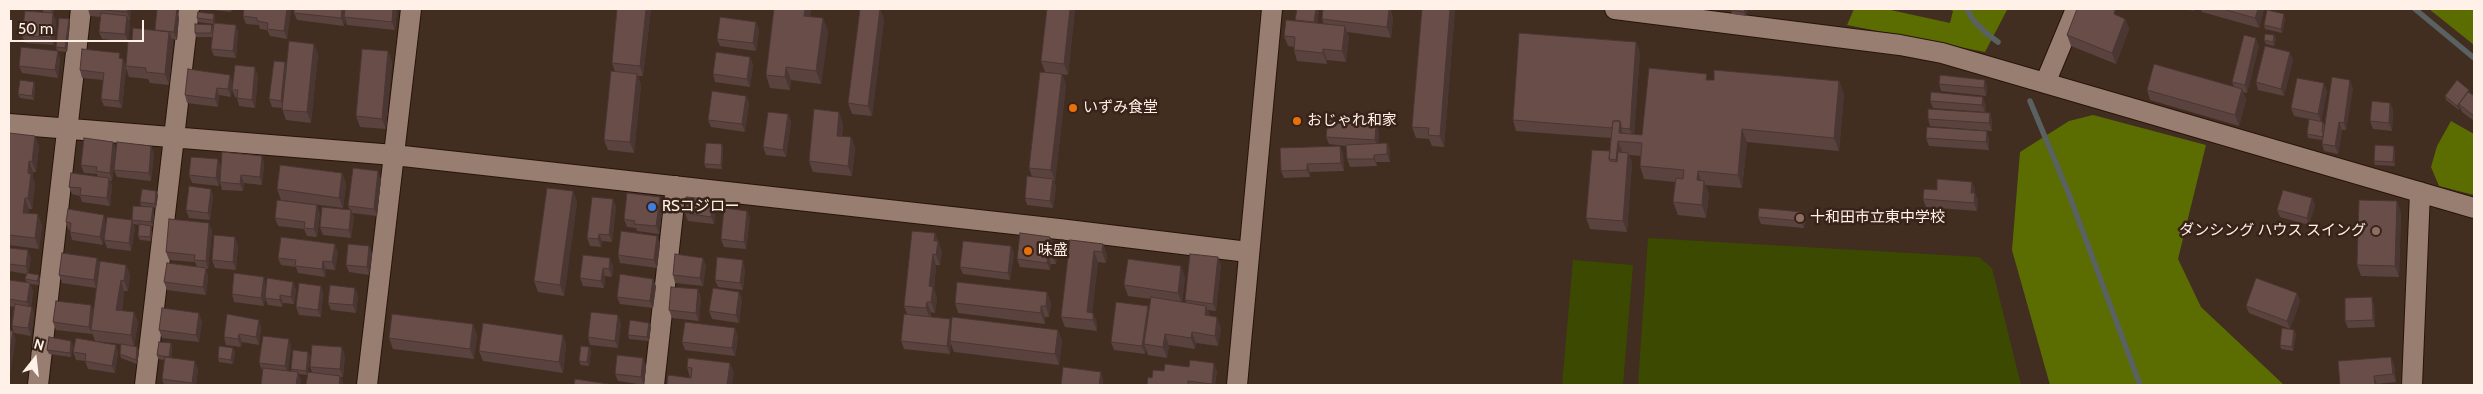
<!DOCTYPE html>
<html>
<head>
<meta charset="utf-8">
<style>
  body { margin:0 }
  #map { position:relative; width:2483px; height:394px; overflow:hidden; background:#422d21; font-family:Cabin,sans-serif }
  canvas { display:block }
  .frame { position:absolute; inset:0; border:10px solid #fff0e8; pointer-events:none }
  .north { position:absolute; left:10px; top:334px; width:50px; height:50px; -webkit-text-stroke:4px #382318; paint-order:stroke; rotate:16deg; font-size:14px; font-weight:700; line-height:20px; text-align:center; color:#fff0e8 }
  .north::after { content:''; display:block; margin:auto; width:18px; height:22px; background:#fff0e8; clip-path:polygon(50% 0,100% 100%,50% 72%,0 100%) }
  .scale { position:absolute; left:10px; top:20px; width:134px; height:22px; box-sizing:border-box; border:2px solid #fff0e8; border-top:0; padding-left:6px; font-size:15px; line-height:18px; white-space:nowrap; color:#fff0e8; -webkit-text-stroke:4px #382318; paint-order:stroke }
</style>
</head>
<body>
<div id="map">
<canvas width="2483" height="394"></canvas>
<div class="frame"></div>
<div class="north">N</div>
<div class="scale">50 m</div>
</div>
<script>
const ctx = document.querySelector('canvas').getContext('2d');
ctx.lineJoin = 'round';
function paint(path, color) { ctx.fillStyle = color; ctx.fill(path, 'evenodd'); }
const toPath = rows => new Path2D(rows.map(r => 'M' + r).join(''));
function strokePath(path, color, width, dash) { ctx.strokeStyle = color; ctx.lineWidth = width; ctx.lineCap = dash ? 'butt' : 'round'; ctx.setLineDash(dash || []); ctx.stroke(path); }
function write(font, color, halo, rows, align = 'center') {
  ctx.font = font + ' Cabin,"Noto Sans JP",sans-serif'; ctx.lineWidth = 5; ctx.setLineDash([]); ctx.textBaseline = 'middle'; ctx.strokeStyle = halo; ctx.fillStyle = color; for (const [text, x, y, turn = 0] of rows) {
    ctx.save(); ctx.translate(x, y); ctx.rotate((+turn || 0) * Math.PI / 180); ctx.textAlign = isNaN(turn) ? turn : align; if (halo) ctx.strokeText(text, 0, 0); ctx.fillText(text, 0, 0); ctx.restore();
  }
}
const green = toPath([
  [1648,238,1979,257,1992,268,2021,385,1638,385],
  [1573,260,1633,265,1623,385,1562,385]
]);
const forest = toPath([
  [1854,9,1886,9,1950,23,1953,11,1948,9,2007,10,1985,52,1847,25],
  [2429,9,2474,9,2474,45],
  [2093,115,2206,145,2178,259,2201,307,2284,385,2050,385,2012,250,2020,152,2069,121],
  [2451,121,2474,134,2474,195,2439,186,2431,167,2437,146]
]);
const stream = toPath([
  [1967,9,1973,20,1986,33,1998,42],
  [2415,9,2474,58],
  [2030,101,2068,192,2140,385]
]);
const minor = toPath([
  [1615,9,1900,45,1942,53,2474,208],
  [2046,81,2076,9],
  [9,124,394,155,1059,229,1248,252],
  [38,385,81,9],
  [145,385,189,9],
  [367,385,411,9],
  [654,385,676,186],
  [1237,385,1272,9],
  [2412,385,2420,192]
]);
const wall = toPath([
  [29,9,54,9,53,14,56,21,54,45,25,43,22,35,43,12,43,10],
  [88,9,131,9,130,20,129,20,130,23,128,40,132,40,155,30,179,17,177,40,172,39,173,42,169,85,150,83,148,79,129,77,126,68,122,108,104,106,101,99,103,80,82,78,80,70,121,58,126,65,128,42,102,39,99,32,101,17,90,16],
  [205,9,232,9,231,12],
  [244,9,291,9,287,39,270,36,267,30,260,29,259,25,246,24,243,16],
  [294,9,397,9,395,30,347,25,345,18,344,26,297,20,294,13],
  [617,9,651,9,643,76,638,76,641,85,634,153,608,150,604,140,615,72,612,63],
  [774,9,811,9,810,17,823,18,828,32,821,84,791,80,790,90,770,88,766,75],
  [880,9,884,20,872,116,852,114,848,103],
  [1047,9,1075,9,1068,75,1045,72,1041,61],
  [1297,9,1318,23,1324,24,1322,19,1323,9,1390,9,1393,18,1391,38,1347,32,1349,37,1346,62,1327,60,1327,64,1297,61,1294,50,1294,47,1288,46,1284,36,1296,21],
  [1422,9,1455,9,1444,147,1432,146,1429,139,1416,138,1412,127],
  [1747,9,1746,16,1732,14,1731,10],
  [2185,9,2194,9,2194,11],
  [2200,9,2264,9,2259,28,2202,12],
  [214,14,215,18,214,23,236,25,238,32,236,58,214,56,211,49,212,37,196,37,195,33,212,25,213,29,214,24,198,22,197,18],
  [2117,16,2125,19,2129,29,2116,64,2071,46,2067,35],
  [2285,18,2282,33,2265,29,2264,25],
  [69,19,70,23,67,52,57,51,56,47],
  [756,22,759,30,756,51,720,46,717,39],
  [2274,35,2276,39,2274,46,2266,44,2264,40],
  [1636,42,1640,53,1634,134,1642,135,1709,80,1839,81,1844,94,1839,151,1747,142,1742,188,1705,185,1709,194,1706,218,1678,215,1673,202,1675,182,1644,179,1640,166,1641,156,1629,155,1632,163,1627,232,1590,229,1586,218,1610,151,1611,138,1516,131,1513,120],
  [2259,46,2247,93,2243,92,2246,100,2239,126,2150,100,2147,90,2234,87,2232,82],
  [388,51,392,62,386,129,360,127,356,116],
  [318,54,311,123,286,120,282,108,272,107,269,99,287,67],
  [750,57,753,65,750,87,715,82,713,74],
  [60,59,58,78,22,73,19,66],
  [2293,60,2284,96,2258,90,2256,82],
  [1062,74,1066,85,1055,181,1054,181,1056,187,1053,208,1027,205,1025,198,1032,177,1029,168],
  [230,75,231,97,219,95,218,107,187,103,185,95],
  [258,75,255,108,239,106,237,98,235,97,232,90],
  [34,82,35,86,34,100,20,98,18,94],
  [1939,84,1987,87,1986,96,1941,91],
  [2353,88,2346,130,2342,130,2338,154,2324,151,2322,144,2322,140,2308,138,2307,134,2309,119,2294,116,2291,108,2327,91,2321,121,2324,125],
  [2471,94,2473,95,2474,94,2474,121,2462,112,2460,107,2459,110,2446,100,2445,96],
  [746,96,749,103,745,132,711,127,708,120],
  [1930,101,1986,105,1985,112,1933,108],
  [2390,103,2393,110,2392,131,2373,129,2370,121],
  [1990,113,1992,121,1992,131,1930,126,1928,119],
  [788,114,791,122,786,157,766,155,763,147],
  [843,123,842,136,851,137,855,148,852,176,813,172,809,161],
  [1379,131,1378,144,1387,143,1390,151,1390,162,1376,162,1377,166,1350,167,1347,159,1346,146,1329,144,1326,137],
  [9,133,39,146,36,172,33,172,33,178,35,184,32,209,29,209,28,213,42,225,39,249,9,245],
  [1926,138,1989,139,1989,150,1929,146],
  [113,142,116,149,112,181,110,180,112,186,110,206,82,202,80,196,72,194,69,187,98,177,97,174,84,173,81,165],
  [151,146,154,153,151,181,117,177,114,170],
  [1340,146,1343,154,1344,171,1310,172,1310,177,1284,178,1281,171],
  [723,148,722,169,706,168,704,164],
  [2395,150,2395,166,2375,165,2374,161],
  [262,156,264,163,262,185,244,183,243,191,222,190,220,182,220,176,219,186,192,183,189,175,218,159,221,167],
  [342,173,346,184,343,208,281,200,277,189],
  [381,179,377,216,352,213,354,217,351,238,323,235,320,227,350,210,348,206],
  [211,189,213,196,210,220,189,218,186,210],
  [1975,189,1974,193,1978,200,1977,211,1926,207,1923,199,1937,190],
  [156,191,158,195,156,208,153,207,154,211,153,226,151,226,152,230,151,241,140,240,138,236,139,225,133,224,135,228,131,251,107,248,104,240,151,207,141,206,140,202],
  [573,191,577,202,564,296,538,292,534,281],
  [2312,198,2315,205,2309,225,2280,217,2277,210],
  [613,199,616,207,612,242,602,241,601,247,590,246,587,238],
  [713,200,716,207,714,224,688,221,685,213],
  [663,204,659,234,637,231,636,228,627,227,624,219],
  [747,211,750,218,746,249,724,247,721,239],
  [2401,212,2399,277,2361,276,2357,265],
  [320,213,317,237,307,236,304,229,278,226,275,218],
  [104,215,103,245,72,240,70,232,70,230,68,229,66,222],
  [1758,217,1805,219,1804,228,1761,224],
  [212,231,208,269,206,269,208,276,206,295,167,290,164,282,197,267,195,262,169,260,166,252],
  [935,233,942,252,940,265,936,265,934,289,937,298,935,313,931,312,931,317,952,324,1058,330,1062,341,1059,365,954,352,951,344,950,354,904,349,901,341,907,314,904,306],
  [657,236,660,244,657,268,620,263,618,255],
  [1050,237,1053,246,1054,246,1057,254,1056,264,1051,264,1050,270,1020,267,1017,259],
  [1070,240,1103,244,1107,255,1106,263,1098,262,1092,313,1093,313,1097,323,1097,331,1065,327,1061,317],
  [238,245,236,270,215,268,212,260],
  [369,246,372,254,369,275,349,272,346,265],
  [1011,246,1014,254,1010,280,963,274,960,267],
  [9,248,31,258,28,273,40,279,39,285,30,284,33,291,31,307,32,307,34,315,31,336,14,333,12,326,14,307,9,306,9,280,27,283,25,279,26,274,9,271],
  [338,252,335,270,326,269,325,277,298,273,296,267,281,265,278,258],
  [583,255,613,266,612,277,605,276,604,288,583,286,580,278],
  [97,258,100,265,96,288,62,283,59,275],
  [126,265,130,275,128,291,124,291,122,311,134,312,138,323,134,346,137,347,139,351,137,364,121,358,120,354,121,344,95,341,92,333,92,334,56,330,53,322,94,311],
  [706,265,703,286,675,283,673,275],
  [1221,265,1216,311,1208,310,1210,316,1221,328,1218,346,1196,343,1195,349,1169,345,1167,358,1148,355,1146,349,1145,354,1114,350,1111,342,1149,310,1151,299,1128,296,1124,285,1185,277,1182,302,1186,302,1185,300],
  [745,268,743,290,718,287,715,280],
  [293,282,296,290,294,304,283,303,282,307,268,305,265,298],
  [266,284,264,306,234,302,232,294],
  [321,286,323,293,321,317,299,315,296,307],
  [656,286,653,308,620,304,617,297],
  [739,292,742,299,739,323,712,319,709,311],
  [2297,293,2300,301,2290,329,2249,313,2246,306],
  [358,295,356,313,331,310,328,303],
  [701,297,699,321,672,318,669,310],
  [955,303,1051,303,1049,317,1045,317,1045,324,958,313],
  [2374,305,2375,327,2348,328,2345,321],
  [202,321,199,342,162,338,159,330],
  [621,323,618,348,590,345,588,337],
  [649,323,651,327,649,341,629,339,628,335],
  [473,324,477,335,474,359,393,349,389,338],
  [261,327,259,345,242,342,241,347,226,345,224,337],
  [2294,330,2296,334,2293,351,2281,349,2280,345],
  [563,335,566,345,563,373,483,361,479,351],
  [738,336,735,356,685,350,682,342],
  [171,343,172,347,171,358,198,369,196,385,164,385,162,379,164,360,158,359,157,355],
  [73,345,71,357,49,354,47,350],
  [291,346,288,371,292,372,291,369,310,356,307,375,298,374,301,380,300,385,261,385,263,371,262,370,259,363],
  [589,347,591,351,589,366,581,365,579,361],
  [233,348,235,352,233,364,219,362,218,358],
  [73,352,118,352,115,373,88,369,85,361,76,360],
  [345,355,343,377,340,377,343,383,343,385,306,385,312,372,310,367],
  [643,358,646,366,644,385,618,381,615,374],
  [730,363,734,373,690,378,687,367],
  [2394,364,2396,382,2377,384,2377,385,2340,385],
  [1164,371,1217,371,1215,385,1147,385,1152,378]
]);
const shadedWall = toPath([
  [51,9,54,9,53,14,56,21,54,45,51,38,53,15],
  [128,9,131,9,130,20,127,12],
  [177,9,179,17,177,40,174,32],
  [287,9,291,9,287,39,284,31],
  [342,9,346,9,344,26,341,18],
  [393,9,397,9,395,30,392,22],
  [646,9,651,9,643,76,640,66],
  [805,9,811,9,811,10,808,29,804,16],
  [880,9,884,20,872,116,868,106],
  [1070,9,1075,9,1068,75,1064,64],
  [1316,9,1319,9,1317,30,1314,22],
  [1389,9,1393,18,1391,38,1387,27],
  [1450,9,1455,9,1444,147,1440,136],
  [1745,9,1747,9,1746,16,1744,12],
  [2258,9,2264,9,2259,28,2255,18],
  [214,14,215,18,214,24,213,20],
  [2284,14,2285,18,2282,33,2281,29],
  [127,16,130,23,128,42,125,34],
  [823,18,828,32,821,84,816,71],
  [69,19,70,23,67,52,65,48],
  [2125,19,2129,29,2116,64,2112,53],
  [756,22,759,30,756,51,753,43],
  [236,25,238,32,236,58,233,51],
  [1345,26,1349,37,1346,62,1342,51],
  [169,32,173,42,169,85,165,74],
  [2274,35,2276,39,2274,46,2273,42],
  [2256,38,2259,46,2247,93,2245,85],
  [1636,42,1640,53,1634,140,1630,129],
  [314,44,318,54,311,123,307,112],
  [1323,49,1327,60,1327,64,1323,53],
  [58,51,60,59,58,78,55,70],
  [388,51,392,62,386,129,382,119],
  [2290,52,2293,60,2284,96,2281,89],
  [750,57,753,65,750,87,747,79],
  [123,59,126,66,122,108,119,101],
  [285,62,288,69,283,108,281,101],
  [255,67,258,75,255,108,252,100],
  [786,67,791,80,790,90,785,77],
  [637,74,641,85,634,153,630,142],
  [1062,74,1066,85,1055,181,1051,170],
  [230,75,233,83,231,97,228,89],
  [1985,80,1987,87,1986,96,1984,88],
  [2350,80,2353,88,2346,130,2344,123],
  [1839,81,1844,94,1839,151,1834,138],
  [34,82,35,86,34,100,32,96],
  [2324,83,2327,91,2321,121,2318,114],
  [217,88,219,95,218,107,215,99],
  [2242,89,2246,100,2239,126,2235,115],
  [2469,90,2471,94,2459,104,2460,107,2459,110,2457,106],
  [746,96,749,103,745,132,742,124],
  [1983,97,1986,105,1985,112,1982,105],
  [2390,103,2393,110,2392,131,2389,123],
  [839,112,843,123,840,146,837,136],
  [1990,113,1992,121,1992,131,1989,123],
  [788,114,791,122,786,157,783,150],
  [1620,121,1623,128,1621,128,1624,139,1619,133],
  [2339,122,2342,130,2338,154,2335,146],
  [1376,124,1379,131,1378,148,1375,140],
  [1742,129,1747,142,1742,188,1738,175],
  [1987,131,1989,139,1989,150,1986,142],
  [35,136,39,146,36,172,32,162],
  [851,137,855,148,852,176,848,166],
  [1618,141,1623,154,1621,173,1616,160],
  [113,142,116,149,112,181,110,173],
  [1387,143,1390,151,1390,162,1387,154],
  [722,144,723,148,722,169,721,165],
  [151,146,154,153,151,181,149,173],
  [1340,146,1343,154,1344,171,1341,163],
  [2394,146,2395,150,2395,166,2393,162],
  [1628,153,1632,163,1627,232,1623,221],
  [1374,155,1376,162,1377,166,1374,159],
  [262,156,264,163,262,185,260,177],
  [218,159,221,167,219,186,216,178],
  [29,161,33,172,33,178,35,184,32,209,28,198,28,173],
  [1307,164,1310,172,1310,177,1307,170],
  [378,171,381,179,377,216,374,209],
  [1698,171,1702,184,1697,180],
  [342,173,346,184,343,208,339,198],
  [241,175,244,183,243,191,240,184],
  [109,178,112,186,110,206,107,198],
  [1053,179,1056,187,1053,208,1050,201],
  [1704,181,1709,194,1706,218,1702,205],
  [1972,182,1975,189,1974,200,1971,193],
  [211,189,213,196,210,220,208,213],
  [156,191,158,195,156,208,155,204],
  [573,191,577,202,564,296,560,285],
  [1975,193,1978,200,1977,211,1974,203],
  [660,197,663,204,659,234,656,226],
  [25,198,29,209,27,223,23,213],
  [2312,198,2315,205,2309,225,2307,218],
  [613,199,616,207,612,242,609,235],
  [713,200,716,207,714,224,711,217],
  [2397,201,2401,212,2399,277,2395,266],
  [317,205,320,213,317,237,314,229],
  [153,207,154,211,153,226,151,222],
  [351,210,354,217,351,238,349,230],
  [747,211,750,218,746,249,744,242],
  [1802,212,1805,219,1804,228,1801,221],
  [38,214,42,225,39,249,35,238],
  [104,215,106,223,103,245,100,237],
  [132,220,135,228,131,251,129,243],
  [209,223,212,231,208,269,206,261],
  [151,226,152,230,151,241,150,237],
  [935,233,942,252,940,265,936,255,934,241],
  [599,234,602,241,601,247,598,239],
  [657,236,660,244,657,268,654,260],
  [235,237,238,245,236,270,233,262],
  [1050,237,1053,244,1052,253,1049,245],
  [335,244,338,252,335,270,332,262],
  [1103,244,1107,255,1106,263,1102,252],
  [369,246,372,254,369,275,367,267],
  [1011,246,1014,254,1010,280,1008,273],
  [1054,246,1057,254,1056,264,1053,257],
  [28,250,31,258,28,274,26,266],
  [1094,251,1098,262,1091,320,1087,312],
  [933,254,936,265,934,289,937,298,935,313,931,302,929,286],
  [1048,256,1051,264,1050,270,1047,263],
  [1218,257,1221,265,1216,311,1213,304],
  [97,258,100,265,96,288,94,280],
  [610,258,613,266,612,277,609,269],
  [703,258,706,265,703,286,700,278],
  [743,260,745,268,743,290,740,283],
  [323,261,326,269,325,277,322,269],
  [126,265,130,275,128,291,124,281],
  [1181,266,1185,277,1182,304,1178,293],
  [206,268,208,276,206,295,203,287],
  [603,268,605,276,604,288,601,281],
  [39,275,40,279,39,285,37,281],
  [264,277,266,284,264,306,261,298],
  [653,279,656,286,653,308,650,301],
  [121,280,124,291,120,321,116,310],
  [293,282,296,290,294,304,291,297],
  [30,283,33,291,30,309,27,302],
  [321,286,323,293,321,317,318,310],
  [355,288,358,295,356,313,353,305],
  [698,289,701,297,699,321,696,313],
  [739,292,742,299,739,323,736,315],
  [1047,292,1051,303,1049,317,1046,306],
  [2297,293,2300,301,2290,329,2287,321],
  [280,295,283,303,282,307,280,300],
  [2372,297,2374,305,2375,327,2373,320],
  [927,302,931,312,930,319,926,308],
  [91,305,94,313,91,330,92,334,89,327],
  [1041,306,1045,317,1045,324,1041,313],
  [1148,306,1150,313,1144,344,1146,349,1145,354,1142,346],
  [1206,306,1210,316,1205,315],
  [32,307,34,315,31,336,28,328],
  [134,312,138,323,134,346,131,335],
  [199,313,202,321,199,342,196,335],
  [1093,313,1097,323,1097,331,1093,320],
  [618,315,621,323,618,348,615,341],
  [1217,317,1221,328,1218,346,1215,336],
  [950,319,952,326,950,341,951,344,950,354,947,346],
  [259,320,261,327,259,345,256,337],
  [649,323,651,327,649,341,647,337],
  [473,324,477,335,474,359,470,349],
  [735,328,738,336,735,356,732,348],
  [1058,330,1062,341,1059,365,1055,354],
  [2294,330,2296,334,2293,351,2292,347],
  [13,331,16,339,10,375,9,371,9,359],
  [1192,332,1196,343,1195,349,1191,338],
  [239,334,242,342,241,347,238,339],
  [1165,334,1169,345,1167,358,1163,347],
  [563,335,566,345,563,373,559,362],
  [289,339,291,346,288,374,285,366],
  [71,341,73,345,71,357,70,353],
  [171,343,172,347,170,361,169,357],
  [116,345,118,352,115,373,112,366],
  [137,347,139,351,137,364,136,360],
  [342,347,345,355,343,377,340,369],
  [589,347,591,351,589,366,587,362],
  [233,348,235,352,233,364,231,360],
  [308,352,310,356,307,375,306,371],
  [2391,357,2394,364,2396,382,2393,374],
  [643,358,646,366,644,385,641,377],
  [195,361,198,369,196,385,193,385,192,383],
  [730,363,734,373,732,385,727,385],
  [1214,363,1217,371,1215,385,1212,385,1212,384],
  [298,372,301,380,300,385,296,385],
  [1101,372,1103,380,1103,385,1099,385],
  [340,376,343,383,343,385,339,385],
  [2374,376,2377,384,2377,385,2375,385]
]);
const building = toPath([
  [93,9,128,9,127,12,93,9],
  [157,9,177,9,174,32,155,30,157,9],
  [244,9,287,9,284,31,267,29,268,23,257,21,257,18,243,16,244,9],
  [294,9,342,9,341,18,294,13,294,9],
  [345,9,393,9,392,22,344,17,345,9],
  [617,9,646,9,640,66,612,63,617,9],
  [774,9,805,9,804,16,823,18,816,71,786,67,785,77,766,75,774,9],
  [860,9,880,9,868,106,848,103,860,9],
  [1047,9,1070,9,1064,64,1041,61,1047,9],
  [1297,9,1316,9,1314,22,1295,20,1297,9],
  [1323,9,1389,9,1387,27,1322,19,1323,9],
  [1422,9,1450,9,1440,136,1428,135,1429,128,1412,127,1422,9],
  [1731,9,1745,9,1744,12,1731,10,1731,9],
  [2077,9,2112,9,2115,10,2114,14,2125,19,2112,53,2067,35,2077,9],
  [2223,9,2258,9,2255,18,2223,9],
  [2267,10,2284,14,2281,29,2264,25,2267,10],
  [25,11,53,13,51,38,22,35,25,11],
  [198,12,214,14,213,20,197,18,198,12],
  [101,13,127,16,125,34,99,32,101,13],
  [720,17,756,22,753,43,717,39,720,17],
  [59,18,69,19,65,48,56,47,59,18],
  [1286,20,1345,26,1342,51,1323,49,1323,53,1294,50,1295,37,1284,36,1286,20],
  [214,23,236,25,233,51,211,49,214,23],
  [195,24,212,25,211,33,195,33,195,24],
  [133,28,169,32,165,74,146,72,146,68,126,66,128,40,132,40,133,28],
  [1519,33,1636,42,1630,129,1621,128,1621,124,1620,121,1613,121,1612,128,1513,120,1519,33],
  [2265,34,2274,35,2273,42,2264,40,2265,34],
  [2244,35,2256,38,2245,85,2232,82,2244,35],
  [289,41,314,44,307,112,282,110,289,41],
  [2265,46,2290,52,2281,89,2256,82,2265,46],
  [21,47,58,51,55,70,19,66,21,47],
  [82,49,120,53,119,58,123,59,119,101,101,99,104,73,80,70,82,49],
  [362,49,388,51,382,119,356,116,362,49],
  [716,52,750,57,747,79,713,74,716,52],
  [274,61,285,62,281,101,269,99,274,61],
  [2154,64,2242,89,2235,115,2147,90,2154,64],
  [235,65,255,67,252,100,237,98,238,90,232,90,235,65],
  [1649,68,1707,74,1706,80,1714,80,1714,70,1839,81,1834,138,1742,129,1738,175,1698,171,1697,180,1704,181,1702,205,1673,202,1676,178,1683,179,1684,170,1640,166,1642,143,1618,141,1616,160,1609,159,1613,121,1620,121,1619,133,1642,135,1649,68],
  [188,69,230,75,228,89,217,88,215,99,185,95,188,69],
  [611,71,637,74,630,142,604,140,611,71],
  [1040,72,1062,74,1051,170,1029,168,1040,72],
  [1940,75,1985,80,1984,88,1939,84,1940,75],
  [2332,77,2350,80,2344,123,2339,122,2335,146,2322,144,2332,77],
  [2297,78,2324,83,2318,114,2291,108,2297,78],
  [20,80,34,82,32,96,18,94,20,80],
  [2457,80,2469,90,2457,106,2445,96,2457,80],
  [712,91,746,96,742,124,708,120,712,91],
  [1931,92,1983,97,1982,105,1930,101,1931,92],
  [2468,92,2473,95,2474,94,2474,116,2459,104,2468,92],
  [2372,101,2390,103,2389,123,2370,121,2372,101],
  [814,109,839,112,837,136,851,137,848,166,809,161,814,109],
  [1928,109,1990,113,1989,123,1928,119,1928,109],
  [768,112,788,114,783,150,763,147,768,112],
  [2309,119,2323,122,2322,132,2323,132,2323,137,2307,134,2309,119],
  [1328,120,1376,124,1375,140,1326,137,1328,120],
  [1927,127,1987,131,1986,142,1926,138,1927,127],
  [9,133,35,136,32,162,29,161,28,173,31,174,28,198,25,198,23,213,38,214,35,238,9,235,9,133],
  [84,138,113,142,110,173,96,171,97,167,81,165,84,138],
  [117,142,151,146,149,173,114,170,117,142],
  [706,143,722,144,721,165,704,164,706,143],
  [1387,143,1387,154,1374,155,1374,159,1347,159,1346,145,1387,143],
  [2375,145,2394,146,2393,162,2374,161,2375,145],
  [1340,146,1341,163,1307,164,1307,170,1281,171,1280,148,1340,146],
  [1592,150,1610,151,1609,159,1610,161,1617,162,1618,152,1628,153,1623,221,1586,218,1592,150],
  [222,152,262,156,260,177,241,175,240,184,220,182,222,152],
  [191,157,218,159,216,178,189,175,191,157],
  [280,165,342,173,339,198,277,189,280,165],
  [353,168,378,171,374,209,348,206,353,168],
  [71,173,109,178,107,198,80,195,81,188,69,187,71,173],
  [1027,176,1053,179,1050,201,1025,198,1027,176],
  [1937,179,1972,182,1971,193,1975,193,1974,203,1923,199,1924,189,1937,190,1937,179],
  [189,186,211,189,208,213,186,210,189,186],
  [547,188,573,191,560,285,534,281,547,188],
  [142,189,156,191,155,204,140,202,142,189],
  [2283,190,2312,198,2307,218,2277,210,2283,190],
  [627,193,660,197,656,226,634,224,635,221,624,219,627,193],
  [592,197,613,199,609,235,599,234,598,239,587,238,592,197],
  [687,197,713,200,711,217,685,213,687,197],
  [277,200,317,205,314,229,304,228,305,222,275,218,277,200],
  [2359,200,2397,201,2395,266,2357,265,2359,200],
  [133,206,153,207,151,222,132,220,133,206],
  [322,207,351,210,349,230,320,227,322,207],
  [724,208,747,211,744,242,721,239,724,208],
  [1759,208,1802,212,1801,221,1758,217,1759,208],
  [68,209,104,215,100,237,70,232,71,223,66,222,68,209],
  [107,217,132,220,129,243,104,240,107,217],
  [169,219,209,223,206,261,194,260,195,255,166,252,169,219],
  [139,224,151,226,150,237,138,236,139,224],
  [621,231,657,236,654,260,618,255,621,231],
  [912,231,935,233,934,241,938,241,936,255,933,254,929,286,933,287,931,302,927,302,926,308,904,306,912,231],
  [1020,233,1050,237,1049,245,1054,246,1053,257,1048,256,1047,263,1017,259,1020,233],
  [214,235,235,237,233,262,212,260,214,235],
  [281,237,335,244,332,262,323,261,322,269,295,266,296,260,278,258,281,237],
  [1070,240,1103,244,1102,252,1094,251,1087,312,1093,313,1093,320,1061,317,1070,240],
  [963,241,1011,246,1008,273,960,267,963,241],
  [348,244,369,246,367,267,346,265,348,244],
  [9,248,28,250,26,266,9,264,9,248],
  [62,253,97,258,94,280,59,275,62,253],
  [675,254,703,258,700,278,673,275,675,254],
  [1190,254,1218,257,1213,304,1185,300,1190,254],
  [583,255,610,258,609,269,603,268,601,281,580,278,583,255],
  [717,257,743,260,740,283,715,280,717,257],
  [1128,259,1181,266,1178,293,1124,285,1128,259],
  [100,261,126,265,124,281,121,280,116,310,134,312,131,335,91,330,100,261],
  [167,263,206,268,203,287,164,282,167,263],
  [27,273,39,275,37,281,25,279,27,273],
  [234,273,264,277,261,298,232,294,234,273],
  [620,274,653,279,650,301,617,297,620,274],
  [267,278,293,282,291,297,280,295,280,300,265,298,267,278],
  [2256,278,2297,293,2287,321,2246,306,2256,278],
  [9,280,30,283,27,302,9,299,9,280],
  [957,282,1047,292,1046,306,1041,306,1041,313,955,303,957,282],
  [299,283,321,286,318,310,296,307,299,283],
  [330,285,355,288,353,305,328,303,330,285],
  [671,287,698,289,696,313,669,310,671,287],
  [713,288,739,292,736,315,709,311,713,288],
  [1151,297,1206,306,1205,315,1217,317,1215,336,1192,332,1191,338,1165,334,1163,347,1144,344,1151,297],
  [2372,297,2373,320,2345,321,2345,298,2372,297],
  [56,301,91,305,89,327,53,322,56,301],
  [1116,302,1148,306,1142,346,1111,342,1116,302],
  [15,304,32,307,28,328,12,326,15,304],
  [162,308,199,313,196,335,159,330,162,308],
  [591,312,618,315,615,341,588,337,591,312],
  [227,314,259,320,256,337,239,334,238,339,224,337,227,314],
  [392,314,473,324,470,349,389,338,392,314],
  [904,314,950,319,947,346,901,341,904,314],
  [952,317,1058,330,1055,354,950,341,952,317],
  [630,320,649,323,647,337,628,335,630,320],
  [685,322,735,328,732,348,682,342,685,322],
  [483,323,563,335,559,362,479,351,483,323],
  [2282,328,2294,330,2292,347,2280,345,2282,328],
  [9,330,13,331,9,359,9,330],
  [263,336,289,339,285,366,259,363,263,336],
  [49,337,71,341,70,353,47,350,49,337],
  [76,338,116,345,112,366,85,361,86,354,73,352,76,338],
  [159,342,171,343,169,357,157,355,159,342],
  [121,344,137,347,136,360,120,354,121,344],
  [312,345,342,347,340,369,310,367,312,345],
  [219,346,233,348,231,360,218,358,219,346],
  [581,346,589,347,587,362,579,361,581,346],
  [293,350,308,352,306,371,291,369,293,350],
  [617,355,643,358,641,377,615,374,617,355],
  [165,357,195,361,192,383,162,379,165,357],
  [2391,357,2393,374,2374,376,2375,385,2340,385,2338,361,2391,357],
  [688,358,730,363,727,385,667,385,668,375,691,378,692,368,687,367,688,358],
  [1190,360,1214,363,1212,384,1188,381,1188,385,1147,385,1148,377,1152,378,1153,370,1164,371,1165,364,1189,367,1190,360],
  [1063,367,1101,372,1099,385,1061,385,1063,367],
  [263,368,298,372,296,385,261,385,263,368],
  [308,372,340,376,339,385,306,385,308,372],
  [575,379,615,385,574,385,575,379]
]);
const markers = [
  [1073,108,5,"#e8710a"],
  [1297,121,5,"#e8710a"],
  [652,207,5,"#3f7fe0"],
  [1800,218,5,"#8d6e63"],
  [2376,231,5,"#8d6e63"],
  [1028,251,5,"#e8710a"]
];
const poiNames = [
  ["いずみ食堂",1083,108],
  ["おじゃれ和家",1307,121],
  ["RSコジロー",662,207],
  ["十和田市立東中学校",1810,218],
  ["ダンシング ハウス スイング",2366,231,"right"],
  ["味盛",1038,251]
];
paint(green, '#3c4901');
paint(forest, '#5b6d00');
strokePath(stream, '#596161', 5.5);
strokePath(minor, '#28140a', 22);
strokePath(minor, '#987e71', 20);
paint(wall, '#5a423f');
paint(shadedWall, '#4a3633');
paint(building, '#694d49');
strokePath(building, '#4a3633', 1);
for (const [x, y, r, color] of markers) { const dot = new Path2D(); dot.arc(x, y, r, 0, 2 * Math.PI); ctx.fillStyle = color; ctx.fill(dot); strokePath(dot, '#382318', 2); }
write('15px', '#fff0e8', '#382318', poiNames, 'left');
</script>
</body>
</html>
